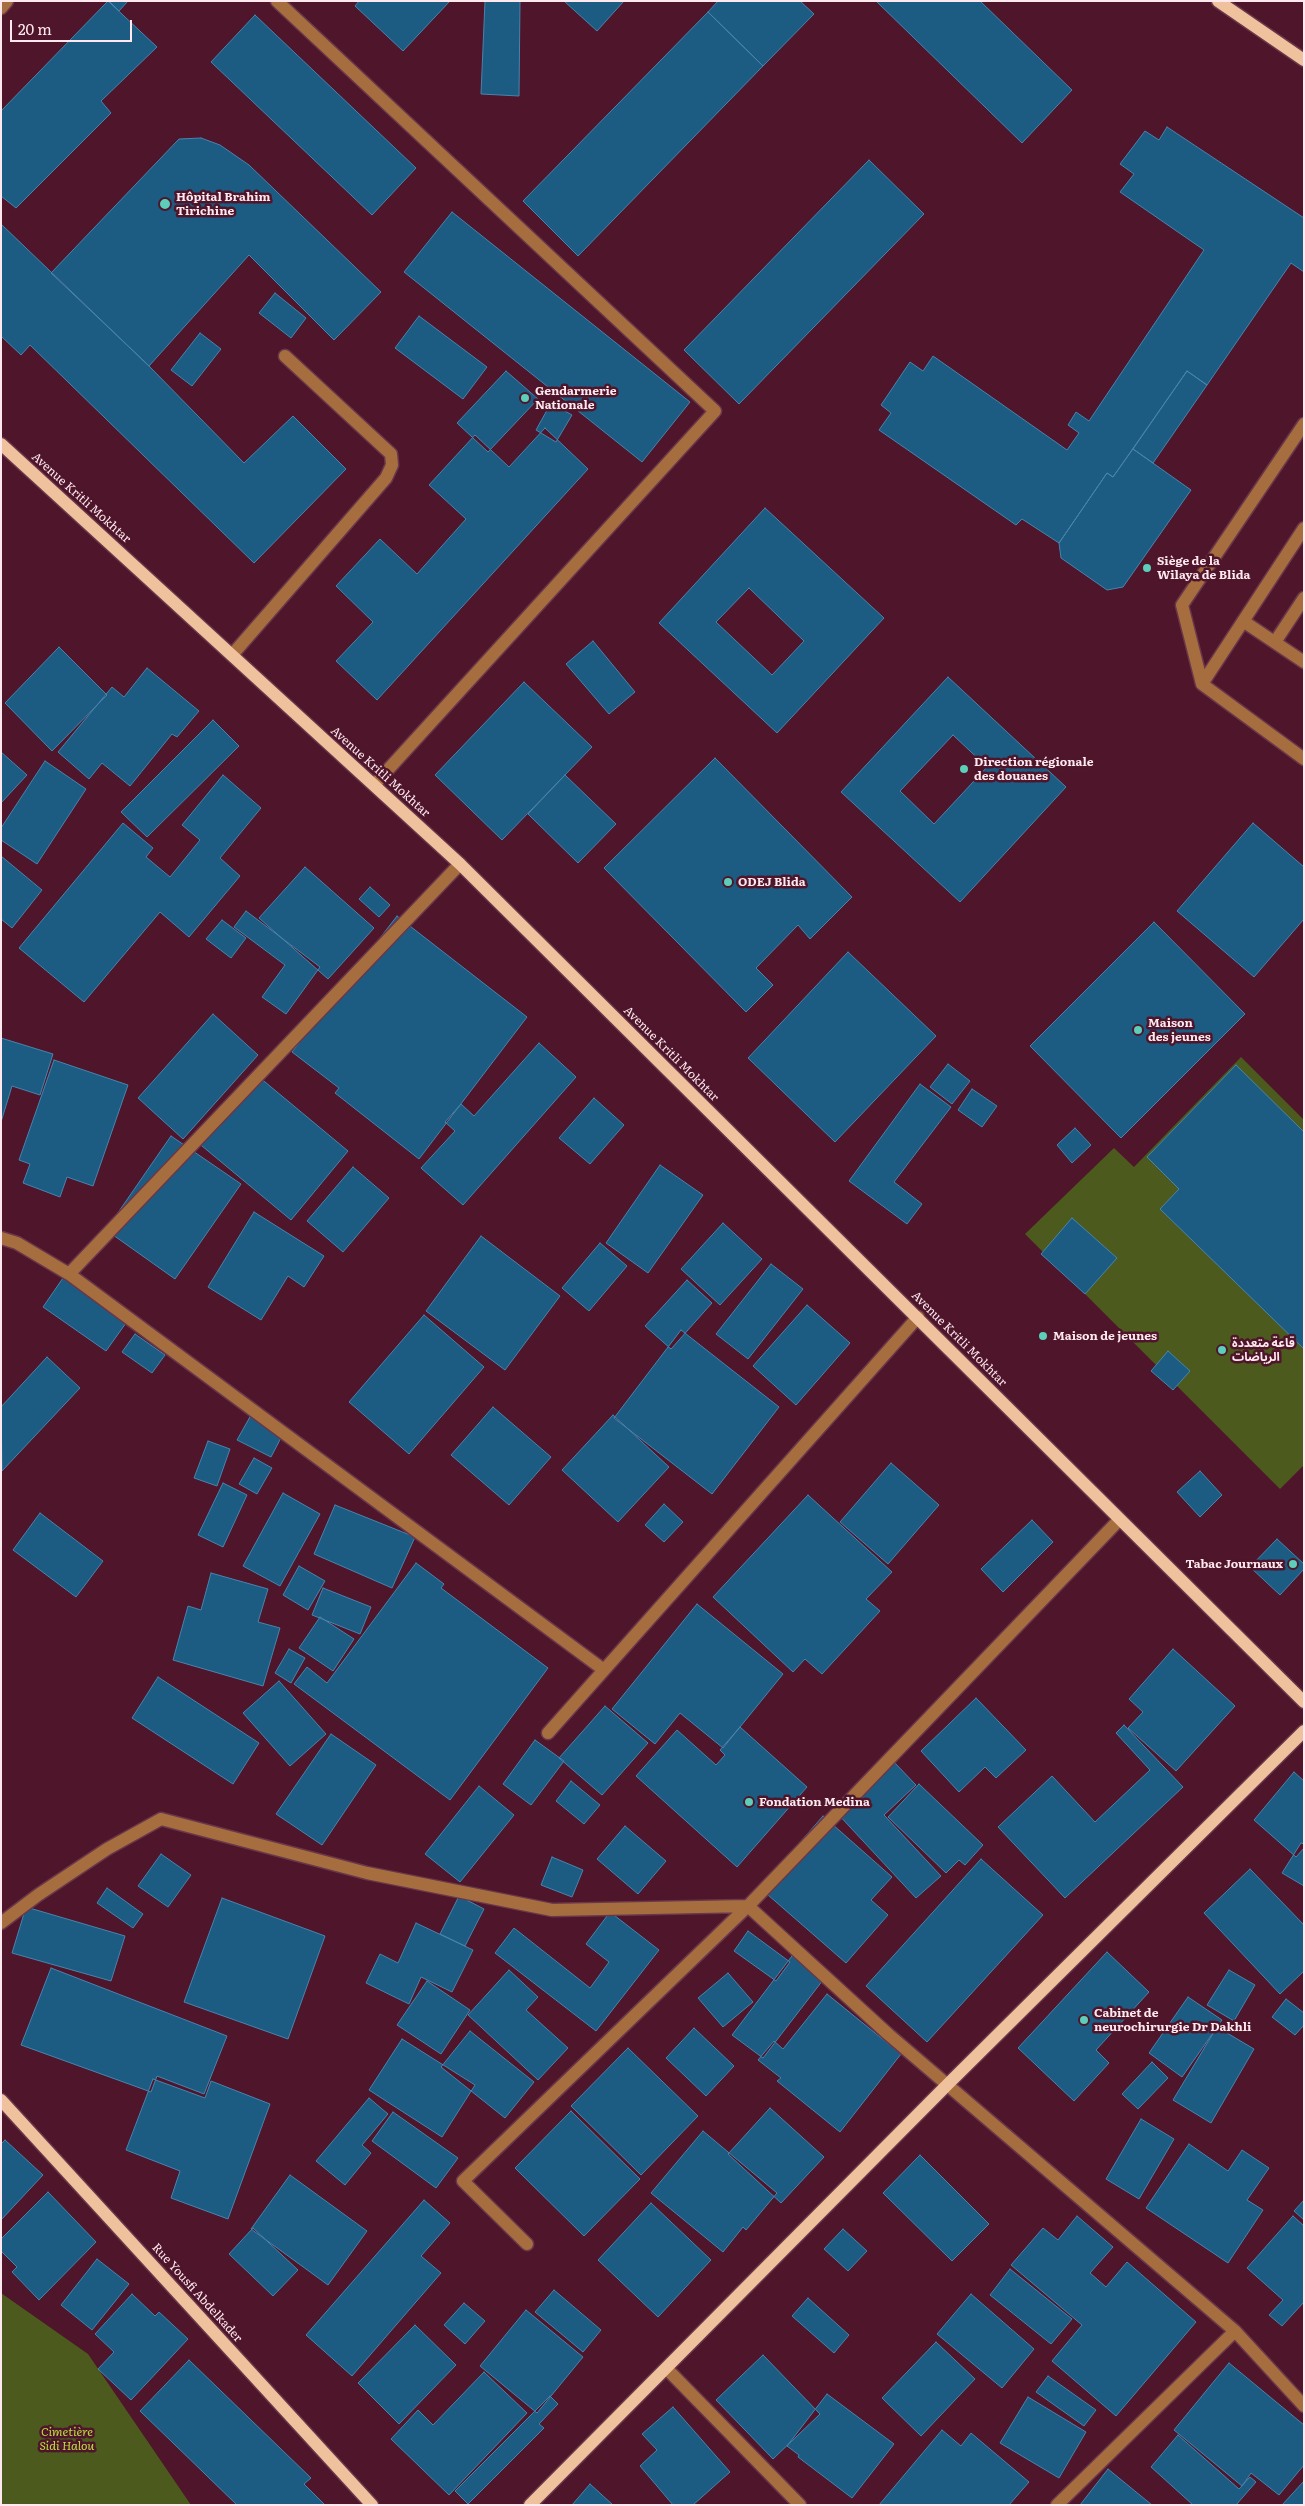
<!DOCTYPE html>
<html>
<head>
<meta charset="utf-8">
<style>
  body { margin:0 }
  #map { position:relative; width:1305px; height:2506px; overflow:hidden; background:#4e152b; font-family:Literata,serif }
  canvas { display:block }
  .frame { position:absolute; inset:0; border:2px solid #ffe8ee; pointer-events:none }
  .scale { position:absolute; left:10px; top:20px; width:122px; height:22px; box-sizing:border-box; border:2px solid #ffe8ee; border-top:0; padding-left:6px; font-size:15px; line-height:18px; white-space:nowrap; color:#ffe8ee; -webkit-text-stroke:4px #4e152b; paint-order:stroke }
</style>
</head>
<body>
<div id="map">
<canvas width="1305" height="2506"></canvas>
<div class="frame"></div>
<div class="scale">20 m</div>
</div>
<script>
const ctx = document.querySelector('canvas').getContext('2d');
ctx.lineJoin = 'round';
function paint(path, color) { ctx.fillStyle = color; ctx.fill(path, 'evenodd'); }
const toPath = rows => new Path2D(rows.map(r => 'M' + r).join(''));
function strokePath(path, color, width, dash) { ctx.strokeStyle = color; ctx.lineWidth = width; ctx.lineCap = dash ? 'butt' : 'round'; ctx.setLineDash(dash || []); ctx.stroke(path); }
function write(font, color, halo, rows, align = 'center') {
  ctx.font = font + ' Literata,"Noto Sans Arabic",serif'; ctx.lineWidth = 5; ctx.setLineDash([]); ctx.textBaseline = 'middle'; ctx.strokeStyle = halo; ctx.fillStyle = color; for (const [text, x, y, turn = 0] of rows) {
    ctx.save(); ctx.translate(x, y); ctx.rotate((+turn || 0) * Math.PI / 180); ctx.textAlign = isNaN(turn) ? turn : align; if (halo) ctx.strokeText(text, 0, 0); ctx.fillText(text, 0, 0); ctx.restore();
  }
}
const green = toPath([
  [1241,1057,1304,1120,1304,1465,1280,1489,1025,1234,1114,1148,1134,1167],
  [1,2293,88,2354,191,2505,1,2505]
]);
const building = toPath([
  [108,1,157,47,101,101,111,113,16,208,1,196,1,111,108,1],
  [109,1,128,1,119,11,109,1],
  [359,1,450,1,403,51,355,6,359,1],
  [485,1,520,1,519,96,481,94,485,1],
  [564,1,624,1,597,31,564,1],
  [718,1,800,1,814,14,763,66,708,12,718,1],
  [876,1,980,1,1072,90,1022,143,876,1],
  [708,12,763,66,578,256,523,201,708,12],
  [255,15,416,168,372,215,211,62,255,15],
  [1167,127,1304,218,1304,272,1291,263,1207,385,1187,371,1113,477,1107,473,1059,543,1022,519,1016,525,879,430,891,413,881,405,910,362,923,371,933,356,1067,450,1079,433,1068,425,1076,412,1089,421,1204,250,1120,192,1134,174,1120,164,1145,131,1159,140,1167,127],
  [201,138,220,145,249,165,381,292,334,340,249,255,149,366,51,273,179,139,201,138],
  [869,160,924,214,739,404,684,350,869,160],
  [452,212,690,402,642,462,404,272,452,212],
  [1,224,149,366,244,463,293,416,346,469,254,563,30,345,21,355,1,336,1,224],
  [275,293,306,318,291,338,259,313,275,293],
  [419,316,487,367,463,399,395,348,419,316],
  [200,333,221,349,192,386,171,370,200,333],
  [506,371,538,399,488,452,457,423,506,371],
  [1187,371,1207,385,1153,463,1133,449,1187,371],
  [551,403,572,415,556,442,536,430,551,403],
  [545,428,588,469,377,700,336,661,373,622,336,586,380,539,417,574,466,519,429,485,475,435,509,467,545,428],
  [1133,449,1191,490,1123,587,1107,590,1061,558,1059,543,1107,473,1113,477,1133,449],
  [765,508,884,618,777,733,659,623,765,508],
  [749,588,804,641,772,675,716,622,749,588],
  [593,641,635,692,609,714,566,664,593,641],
  [59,647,107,695,52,751,5,703,59,647],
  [147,668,199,711,177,737,172,734,130,786,102,763,89,779,58,752,112,687,124,697,147,668],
  [948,677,1066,787,960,902,841,792,948,677],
  [953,735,987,767,934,824,900,791,953,735],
  [524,682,592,747,502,840,435,775,524,682],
  [213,720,239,746,147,837,121,812,213,720],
  [1,752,27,775,1,803,1,752],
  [715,758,852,897,810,939,798,925,756,968,773,985,746,1012,604,868,715,758],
  [45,761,86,789,37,864,1,840,1,828,45,761],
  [223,775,261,808,220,858,240,876,189,937,160,912,84,1002,19,948,123,823,153,848,146,857,170,877,200,840,182,825,223,775],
  [565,775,616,824,578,863,528,814,565,775],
  [1253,823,1304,867,1304,919,1254,977,1177,911,1253,823],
  [1,856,42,890,12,928,1,919,1,856],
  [305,867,374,928,328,979,259,918,305,867],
  [370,887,390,905,379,917,359,899,370,887],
  [246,911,320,967,286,1014,262,997,285,965,234,927,246,911],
  [397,916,527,1017,419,1159,335,1093,339,1088,292,1052,397,916],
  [222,920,246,938,231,958,206,939,222,920],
  [1154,922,1245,1014,1121,1138,1030,1046,1154,922],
  [848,952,936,1036,835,1142,748,1058,848,952],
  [213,1014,258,1055,183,1139,138,1098,213,1014],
  [1,1038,53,1054,40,1095,12,1086,1,1122,1,1038],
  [539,1043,576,1077,463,1205,421,1168,455,1131,445,1122,461,1104,474,1116,539,1043],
  [54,1060,128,1085,93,1186,67,1177,60,1197,23,1183,30,1164,19,1160,54,1060],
  [948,1064,970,1081,952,1104,930,1087,948,1064],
  [1236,1065,1304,1132,1304,1349,1160,1209,1179,1189,1147,1157,1236,1065],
  [253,1072,348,1151,291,1220,196,1141,253,1072],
  [920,1084,951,1107,894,1182,922,1204,907,1224,849,1181,920,1084],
  [972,1089,997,1106,982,1127,958,1110,972,1089],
  [594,1098,624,1125,590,1164,559,1138,594,1098],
  [1075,1128,1091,1145,1072,1163,1057,1145,1075,1128],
  [171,1136,241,1184,175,1279,106,1230,171,1136],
  [660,1165,703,1195,648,1273,606,1243,660,1165],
  [353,1167,389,1198,343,1252,307,1221,353,1167],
  [254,1212,324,1256,304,1287,288,1276,261,1320,208,1287,254,1212],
  [1072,1218,1117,1258,1085,1294,1041,1254,1072,1218],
  [723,1223,762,1259,720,1305,681,1269,723,1223],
  [481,1236,560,1296,505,1370,426,1311,481,1236],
  [600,1243,627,1266,589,1311,562,1288,600,1243],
  [771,1264,803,1289,748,1359,716,1334,771,1264],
  [63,1278,126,1323,106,1351,43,1307,63,1278],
  [687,1280,712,1303,671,1349,645,1326,687,1280],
  [807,1305,850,1343,796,1405,753,1366,807,1305],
  [424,1315,484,1367,409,1454,349,1402,424,1315],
  [681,1330,779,1407,712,1494,614,1418,681,1330],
  [135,1334,165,1355,152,1373,122,1352,135,1334],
  [1168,1351,1190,1371,1173,1390,1151,1371,1168,1351],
  [47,1357,80,1388,2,1471,1,1407,47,1357],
  [493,1407,551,1457,509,1505,451,1455,493,1407],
  [251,1415,284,1432,271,1457,237,1440,251,1415],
  [613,1415,669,1467,618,1522,562,1470,613,1415],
  [208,1441,230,1449,217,1486,194,1478,208,1441],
  [254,1458,272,1468,257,1494,239,1484,254,1458],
  [891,1463,939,1505,888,1564,840,1522,891,1463],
  [1200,1471,1222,1495,1200,1517,1177,1492,1200,1471],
  [223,1483,247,1495,223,1547,198,1535,223,1483],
  [283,1493,320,1514,280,1586,243,1566,283,1493],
  [808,1495,892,1572,866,1599,880,1611,822,1674,805,1659,793,1672,713,1597,808,1495],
  [664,1504,683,1522,664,1542,645,1525,664,1504],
  [335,1505,415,1537,392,1588,314,1554,335,1505],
  [40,1513,103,1561,76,1597,13,1550,40,1513],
  [1032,1520,1053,1542,1003,1592,981,1569,1032,1520],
  [1277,1539,1304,1564,1304,1569,1280,1595,1250,1567,1277,1539],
  [416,1563,444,1584,441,1588,548,1668,450,1800,294,1684,307,1667,327,1683,416,1563],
  [299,1566,325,1581,308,1610,283,1595,299,1566],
  [211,1573,268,1589,258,1622,280,1628,263,1686,173,1660,188,1606,201,1610,211,1573],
  [323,1588,371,1607,360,1634,312,1615,323,1588],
  [697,1604,783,1674,723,1748,680,1713,655,1744,612,1709,697,1604],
  [320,1617,354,1639,333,1671,299,1648,320,1617],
  [289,1649,305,1658,291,1683,275,1673,289,1649],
  [1173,1649,1235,1706,1176,1771,1128,1728,1143,1712,1129,1699,1173,1649],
  [158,1677,259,1743,233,1784,132,1718,158,1677],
  [279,1681,326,1734,290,1766,243,1713,279,1681],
  [976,1698,1026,1750,996,1778,985,1767,959,1792,921,1751,976,1698],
  [605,1706,648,1743,602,1795,559,1758,605,1706],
  [1124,1725,1183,1787,1065,1898,998,1827,1052,1776,1095,1822,1150,1770,1116,1733,1124,1725],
  [740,1727,807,1787,737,1867,636,1776,677,1730,716,1765,725,1755,720,1750,740,1727],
  [331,1734,376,1765,322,1845,276,1814,331,1734],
  [535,1740,564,1761,531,1805,503,1784,535,1740],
  [893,1761,916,1785,884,1815,941,1876,916,1898,837,1813,893,1761],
  [1294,1772,1304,1781,1304,1848,1296,1857,1254,1820,1294,1772],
  [571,1781,600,1805,584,1824,556,1801,571,1781],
  [919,1784,983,1845,965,1865,959,1860,946,1873,888,1817,919,1784],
  [479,1786,514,1815,460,1882,425,1854,479,1786],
  [823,1816,892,1877,871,1900,888,1915,846,1963,760,1888,823,1816],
  [625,1826,666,1861,638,1894,597,1859,625,1826],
  [1301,1843,1304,1844,1304,1886,1282,1873,1301,1843],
  [161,1854,191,1875,168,1907,138,1886,161,1854],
  [552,1857,583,1870,572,1897,541,1885,552,1857],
  [981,1859,1043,1915,927,2042,866,1986,981,1859],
  [1250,1869,1304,1925,1304,1971,1280,1994,1204,1913,1250,1869],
  [107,1888,143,1914,133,1928,97,1903,107,1888],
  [459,1896,484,1909,465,1946,440,1934,459,1896],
  [222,1898,325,1936,288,2039,184,2002,222,1898],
  [26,1907,125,1936,111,1981,12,1953,26,1907],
  [610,1912,659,1950,596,2031,495,1953,514,1928,590,1988,609,1962,586,1944,610,1912],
  [416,1923,473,1950,452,1992,421,1977,409,2004,366,1983,380,1954,398,1963,416,1923],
  [748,1931,790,1962,776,1981,734,1951,748,1931],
  [1107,1952,1149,1992,1096,2050,1109,2063,1074,2101,1018,2048,1107,1952],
  [792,1956,823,1980,763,2058,732,2035,792,1956],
  [51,1968,227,2036,204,2094,157,2076,151,2092,21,2045,51,1968],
  [509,1970,538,1997,526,2010,568,2048,538,2080,468,2015,509,1970],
  [1229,1970,1255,1985,1234,2021,1207,2005,1229,1970],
  [728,1973,753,2002,723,2027,698,1998,728,1973],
  [427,1981,470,2010,441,2054,397,2025,427,1981],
  [827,1994,901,2054,840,2132,777,2081,781,2078,758,2060,774,2041,783,2049,827,1994],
  [1188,1997,1222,2020,1182,2077,1149,2053,1188,1997],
  [1286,1999,1304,2013,1304,2025,1295,2035,1272,2017,1286,1999],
  [1217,2027,1254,2049,1211,2123,1173,2100,1217,2027],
  [694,2028,734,2066,706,2096,666,2058,694,2028],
  [470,2031,534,2082,505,2118,441,2067,470,2031],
  [402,2039,475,2085,442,2137,369,2090,402,2039],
  [628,2048,698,2116,641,2175,571,2106,628,2048],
  [1152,2062,1168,2078,1138,2109,1122,2094,1152,2062],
  [153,2079,205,2098,211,2081,270,2104,228,2219,171,2198,180,2171,126,2150,153,2079],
  [369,2098,388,2114,362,2145,371,2153,345,2185,316,2161,369,2098],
  [770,2108,824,2157,781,2203,728,2154,770,2108],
  [571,2111,640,2179,584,2236,515,2168,571,2111],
  [393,2112,458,2158,436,2188,372,2141,393,2112],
  [1141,2119,1174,2139,1139,2199,1106,2179,1141,2119],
  [703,2131,777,2193,746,2230,743,2227,723,2252,651,2193,703,2131],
  [5,2140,43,2175,1,2220,1,2144,5,2140],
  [1189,2144,1228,2171,1242,2150,1269,2168,1247,2200,1263,2210,1228,2263,1146,2208,1189,2144],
  [920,2155,989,2224,952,2261,883,2193,920,2155],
  [290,2175,367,2231,328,2285,251,2229,290,2175],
  [48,2192,96,2242,39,2300,12,2272,17,2267,1,2251,1,2239,48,2192],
  [424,2200,450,2223,421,2256,441,2273,352,2376,306,2335,424,2200],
  [1304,2200,1304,2220,1294,2211,1304,2200],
  [651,2203,711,2260,658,2317,598,2260,651,2203],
  [1077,2216,1113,2247,1090,2273,1106,2287,1127,2262,1196,2322,1116,2416,1052,2361,1082,2325,1011,2265,1043,2228,1058,2240,1077,2216],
  [1293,2216,1304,2226,1304,2302,1282,2326,1269,2315,1283,2300,1247,2268,1293,2216],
  [253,2228,298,2270,273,2296,229,2254,253,2228],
  [843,2229,867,2251,848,2271,824,2249,843,2229],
  [97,2259,129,2284,92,2330,61,2305,97,2259],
  [1010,2269,1072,2319,1051,2344,990,2295,1010,2269],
  [554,2290,601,2330,583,2352,535,2312,554,2290],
  [132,2294,155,2316,159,2312,188,2339,131,2400,98,2369,114,2352,95,2334,132,2294],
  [971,2294,1034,2349,1002,2388,937,2334,971,2294],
  [808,2298,849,2335,834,2353,792,2316,808,2298],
  [464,2303,485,2321,465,2344,444,2325,464,2303],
  [526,2310,583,2357,537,2413,480,2366,526,2310],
  [415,2325,456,2365,399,2424,358,2383,415,2325],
  [936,2342,975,2379,921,2436,882,2398,936,2342],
  [763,2355,820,2414,773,2459,716,2400,763,2355],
  [189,2360,311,2478,304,2484,325,2505,237,2505,140,2411,189,2360],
  [1229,2363,1304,2425,1304,2465,1279,2495,1251,2473,1242,2486,1174,2430,1229,2363],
  [484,2372,527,2413,449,2495,391,2439,418,2410,433,2425,484,2372],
  [1048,2376,1096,2410,1084,2426,1036,2392,1048,2376],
  [827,2394,894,2444,852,2498,798,2457,799,2455,787,2446,827,2394],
  [550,2396,558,2404,539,2424,544,2428,468,2504,455,2491,550,2396],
  [1028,2397,1086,2432,1059,2478,1000,2443,1028,2397],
  [673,2407,730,2472,693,2505,673,2505,640,2466,657,2450,642,2434,673,2407],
  [942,2430,961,2446,971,2433,1029,2482,1009,2505,879,2505,942,2430],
  [1178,2435,1239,2489,1250,2477,1256,2482,1236,2505,1193,2505,1151,2467,1178,2435],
  [1108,2469,1152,2505,1080,2505,1108,2469],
  [1304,2481,1304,2505,1282,2505,1304,2481],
  [590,2484,613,2505,572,2505,590,2484]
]);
const minor = toPath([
  [277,1,715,411,374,785],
  [1,8,7,1],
  [1304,424,1182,605,1202,684,1304,759],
  [1243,621,1304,662],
  [1275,642,1304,598],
  [232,655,386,478,392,465,391,454,285,356],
  [1202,684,1304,528],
  [1,1238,17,1243,69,1274,604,1670],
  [69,1274,460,864],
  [548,1733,918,1317],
  [1,1923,38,1895,107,1849,161,1819,367,1873,552,1910,748,1906,888,2034,1235,2331,1304,2406],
  [527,2244,463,2181,748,1906,1119,1520],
  [667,2369,800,2505],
  [1057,2505,1235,2331]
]);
const major = toPath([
  [1218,1,1304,60],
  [1,444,460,864,1304,1702],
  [1,2100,372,2505],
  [530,2505,948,2084,1304,1731]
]);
const markers = [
  [165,204,6,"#5cceba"],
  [525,398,5,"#5cceba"],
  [1147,568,5,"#5cceba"],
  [964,769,5,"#5cceba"],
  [728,882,5,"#5cceba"],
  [1138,1030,5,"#5cceba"],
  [1043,1336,5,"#5cceba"],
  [1222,1350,5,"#5cceba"],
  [1293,1564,5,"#5cceba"],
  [749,1802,5,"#5cceba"],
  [1084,2020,5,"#5cceba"]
];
const poiNames = [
  ["Hôpital Brahim",176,197],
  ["Tirichine",176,211],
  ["Gendarmerie",535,391],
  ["Nationale",535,405],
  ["Siège de la",1157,561],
  ["Wilaya de Blida",1157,575],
  ["Direction régionale",974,762],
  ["des douanes",974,776],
  ["ODEJ Blida",738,882],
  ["Maison",1148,1023],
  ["des jeunes",1148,1037],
  ["Maison de jeunes",1053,1336],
  ["قاعة متعددة",1232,1343],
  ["الرياضات",1232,1357],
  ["Tabac Journaux",1283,1564,"right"],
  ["Fondation Medina",759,1802],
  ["Cabinet de",1094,2013],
  ["neurochirurgie Dr Dakhli",1094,2027]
];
const streetNames = [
  ["Avenue Kritli Mokhtar",81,498,42],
  ["Avenue Kritli Mokhtar",380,772,42],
  ["Avenue Kritli Mokhtar",671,1054,45],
  ["Avenue Kritli Mokhtar",959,1339,45],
  ["Rue Yousfi Abdelkader",197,2293,48]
];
const parkNames = [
  ["Cimetière",67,2432],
  ["Sidi Halou",67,2446]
];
paint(green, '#4d5a1e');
paint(building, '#1d5c82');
strokePath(building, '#4884ad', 1);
strokePath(minor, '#6a374a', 15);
strokePath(major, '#6a374a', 15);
strokePath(minor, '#a66e3f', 12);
strokePath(major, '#efc29d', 12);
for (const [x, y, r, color] of markers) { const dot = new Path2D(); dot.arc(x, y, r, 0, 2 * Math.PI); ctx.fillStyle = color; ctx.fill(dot); strokePath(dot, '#4e152b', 2); }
write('bold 12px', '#ffe8ee', '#4e152b', poiNames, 'left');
write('12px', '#ffe8ee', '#4e152b', streetNames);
write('italic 12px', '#bfde3e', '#4e152b', parkNames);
</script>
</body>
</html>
